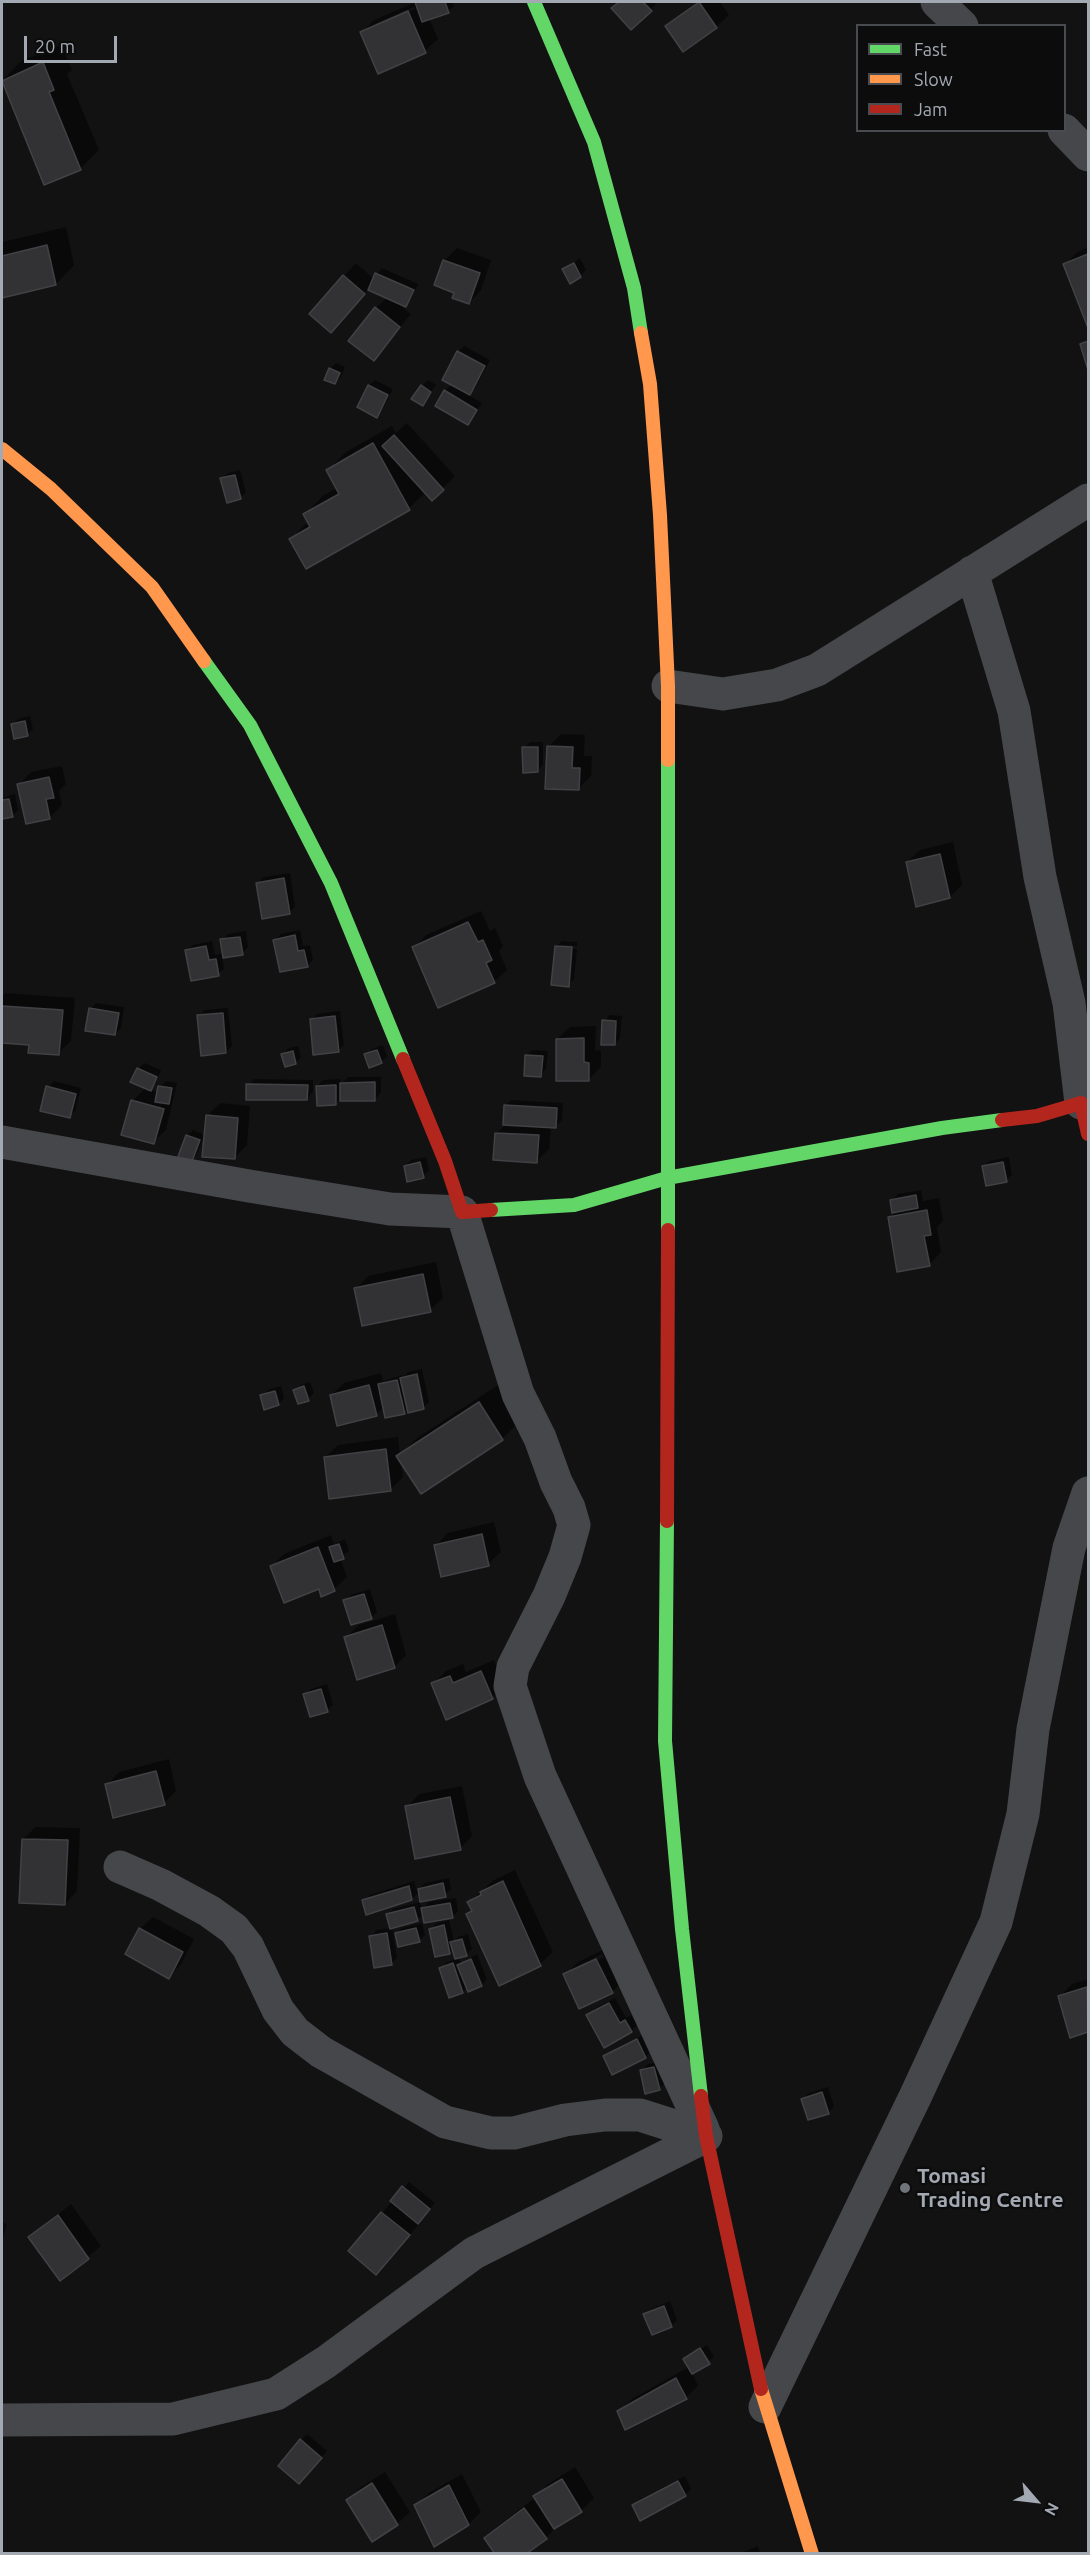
<!DOCTYPE html>
<html>
<head>
<meta charset="utf-8">
<style>
  body { margin:0 }
  #map { position:relative; width:1090px; height:2555px; overflow:hidden; background:#121212; font-family:Ubuntu,sans-serif }
  canvas { display:block }
  .frame { position:absolute; inset:0; border:3px solid #a3a9b2; pointer-events:none }
  .legend { position:absolute; left:856px; top:24px; width:210px; height:108px; box-sizing:border-box; background:#0c0c0d; border:2px solid #484b4f; margin:0; padding:8px 10px; list-style:none; font-size:18px; color:#a3a9b2 }
  .legend li { display:flex; align-items:center; gap:12px; height:30px }
  .legend b { width:30px; border:2px solid #484b4f }
  .north { position:absolute; left:1006px; top:2471px; width:60px; height:60px; -webkit-text-stroke:4px #0c0c0d; paint-order:stroke; rotate:118deg; font-size:16px; font-weight:700; line-height:24px; text-align:center; color:#a3a9b2 }
  .north::after { content:''; display:block; margin:auto; width:21px; height:27px; background:#a3a9b2; clip-path:polygon(50% 0,100% 100%,50% 72%,0 100%) }
  .scale { position:absolute; left:24px; top:36px; width:93px; height:27px; box-sizing:border-box; border:3px solid #a3a9b2; border-top:0; padding-left:8px; font-size:18px; line-height:21px; white-space:nowrap; color:#a3a9b2; -webkit-text-stroke:4px #0c0c0d; paint-order:stroke }
</style>
</head>
<body>
<div id="map">
<canvas width="1090" height="2555"></canvas>
<div class="frame"></div>
<ul class="legend">
<li><b style="height:8px;background:#63d668"></b>Fast</li>
<li><b style="height:8px;background:#ff974d"></b>Slow</li>
<li><b style="height:8px;background:#b3261e"></b>Jam</li>
</ul>
<div class="north">N</div>
<div class="scale">20 m</div>
</div>
<script>
const ctx = document.querySelector('canvas').getContext('2d');
ctx.lineJoin = 'round';
function paint(path, color) { ctx.fillStyle = color; ctx.fill(path, 'evenodd'); }
const toPath = rows => new Path2D(rows.map(r => 'M' + r).join(''));
function strokePath(path, color, width, dash) { ctx.strokeStyle = color; ctx.lineWidth = width; ctx.lineCap = dash ? 'butt' : 'round'; ctx.setLineDash(dash || []); ctx.stroke(path); }
function write(font, color, halo, rows, align = 'center') {
  ctx.font = font + ' Ubuntu,sans-serif'; ctx.lineWidth = 4.5; ctx.setLineDash([]); ctx.textBaseline = 'middle'; ctx.strokeStyle = halo; ctx.fillStyle = color; for (const [text, x, y, turn = 0] of rows) {
    ctx.save(); ctx.translate(x, y); ctx.rotate((+turn || 0) * Math.PI / 180); ctx.textAlign = isNaN(turn) ? turn : align; if (halo) ctx.strokeText(text, 0, 0); ctx.fillText(text, 0, 0); ctx.restore();
  }
}
const shadow = toPath([
  [416,2,452,2,454,6,448,12,429,18,438,39,425,51,362,33,374,20],
  [414,7,415,9,375,27,375,24],
  [620,2,654,2,656,4,651,10,613,8],
  [697,2,720,2,729,15,716,27,683,50,667,26],
  [61,45,72,70,67,74,99,150,80,169,45,183,3,80,21,61],
  [66,227,74,265,56,284,2,296,2,242],
  [1088,247,1088,324,1065,264,1078,252],
  [457,248,491,260,481,290,469,303,456,292,444,261],
  [580,258,586,270,580,276,564,270],
  [356,263,374,279,382,268,418,284,411,299,405,305,396,302,411,314,373,359,376,308,387,297,368,289,343,318,344,276],
  [1088,338,1088,365,1081,345],
  [464,346,490,360,476,387,470,393,462,389,461,391,482,403,468,423,445,391,452,384,458,352],
  [336,363,345,367,341,377,335,383,330,369],
  [375,380,393,389,382,410,377,416,369,386],
  [428,380,436,385,422,404,422,386],
  [407,423,455,476,432,499,426,492,409,508,306,567,291,539,309,521,305,514,324,495,337,488,328,470,346,452,392,426,396,433],
  [240,470,246,492,240,498,222,479,228,473],
  [30,716,33,729,27,735,12,725,18,719],
  [561,734,585,735,584,756,592,756,591,776,579,788,549,746],
  [530,742,543,742,543,765,537,771,524,748],
  [62,766,66,784,59,791,62,805,49,818,19,785,31,772],
  [15,794,18,810,12,816,2,818,2,798],
  [953,842,962,885,950,897,907,862,920,850],
  [290,873,295,907,289,913,258,883,264,877],
  [481,911,490,931,495,928,503,946,499,951,507,970,494,982,414,948,426,935],
  [300,930,303,946,310,945,313,960,307,966,275,940,281,934],
  [246,931,248,947,242,953,222,956,224,969,218,974,187,951,193,945,212,941,215,955,224,953,222,940,228,934],
  [562,941,577,942,577,946,560,945,560,948,577,949,574,979,568,985,556,947],
  [5,993,75,998,71,1041,58,1053,31,1044,2,1042,2,997],
  [96,1003,124,1007,121,1028,115,1034,90,1009],
  [228,1008,232,1046,226,1052,199,1016,205,1010],
  [340,1011,344,1045,338,1051,311,1020,317,1014],
  [610,1015,622,1016,620,1038,614,1044,604,1021],
  [596,1026,595,1050,601,1051,601,1067,589,1079,557,1039,570,1027],
  [383,1045,387,1056,381,1062,366,1055,372,1049],
  [298,1046,301,1057,295,1063,283,1054,289,1048],
  [532,1050,548,1051,546,1069,540,1075,526,1056],
  [144,1063,161,1070,156,1083,150,1090,159,1092,160,1087,166,1081,177,1083,166,1130,153,1142,133,1101,146,1087,138,1069],
  [348,1077,381,1077,381,1093,375,1099,340,1100,336,1103,317,1086,323,1080,341,1079,341,1084],
  [254,1079,313,1080,313,1092,307,1098,248,1085],
  [54,1081,81,1088,75,1111,70,1116,48,1087],
  [511,1100,563,1103,562,1120,556,1126,551,1126,549,1149,537,1161,496,1134,506,1124,505,1106],
  [220,1103,250,1106,247,1145,234,1158,207,1116],
  [193,1130,205,1135,196,1156,190,1162,187,1136],
  [426,1157,429,1170,423,1176,405,1166,411,1160],
  [1009,1157,1012,1175,1006,1180,984,1166,990,1161],
  [921,1190,923,1201,939,1198,943,1221,937,1227,941,1252,929,1265,889,1218,894,1213,892,1200,898,1194],
  [436,1262,443,1298,430,1310,356,1289,368,1276],
  [422,1369,429,1402,423,1408,408,1408,404,1413,384,1407,376,1415,331,1395,344,1383,381,1373,383,1381,403,1375,403,1377,408,1372],
  [310,1382,314,1393,308,1399,295,1391,301,1385],
  [498,1385,521,1420,502,1439,421,1492,401,1461,403,1477,391,1489,325,1458,338,1445,398,1437,400,1454,417,1438],
  [281,1386,284,1398,279,1404,262,1396,268,1390],
  [494,1522,501,1552,488,1564,435,1546,448,1533],
  [331,1535,334,1544,345,1539,349,1551,340,1558,347,1577,334,1589,319,1587,272,1566,284,1554],
  [370,1589,377,1612,371,1618,345,1601,351,1595],
  [395,1614,406,1655,394,1667,346,1637,359,1625],
  [494,1660,505,1686,492,1698,433,1684,446,1671,463,1664,466,1672],
  [327,1684,333,1705,327,1710,305,1695,311,1689],
  [169,1759,176,1791,164,1803,107,1785,119,1772],
  [462,1786,472,1836,460,1849,407,1807,419,1794],
  [36,1827,80,1828,77,1891,65,1904,23,1839],
  [515,1870,553,1952,540,1964,500,1984,468,1915,473,1909,469,1902,494,1880],
  [449,1878,451,1889,445,1895,420,1891,412,1899,364,1900,370,1895,414,1881,417,1891,425,1883],
  [456,1898,458,1911,452,1917,424,1914,417,1920,392,1926,397,1958,391,1964,371,1936,377,1930,391,1928,388,1915,393,1909,420,1902,422,1909,429,1902],
  [153,1917,194,1939,181,1964,169,1977,140,1929],
  [449,1920,454,1941,458,1937,468,1934,472,1949,466,1955,459,1957,461,1963,477,1954,487,1979,482,1985,469,1990,468,1986,462,1992,441,1968,447,1962,456,1959,453,1948,449,1953,431,1929,437,1923],
  [422,1923,425,1935,419,1941,396,1933,402,1928],
  [609,1947,624,1980,612,1992,565,1975,578,1962],
  [602,1954,604,1957,578,1969,578,1966],
  [1088,1979,1088,2031,1071,2036,1060,1996,1072,1984],
  [615,1998,626,2018,631,2015,637,2025,631,2031,588,2015,594,2009],
  [643,2035,651,2051,645,2057,605,2056,611,2051],
  [660,2062,665,2083,659,2089,642,2070,648,2064],
  [828,2087,834,2106,829,2112,809,2119,803,2099,809,2093],
  [409,2182,435,2203,419,2221,421,2222,376,2273,382,2213],
  [71,2204,101,2246,60,2279,30,2237],
  [2,2222,7,2224,2,2242],
  [670,2301,677,2320,671,2326,645,2315,651,2309],
  [706,2343,714,2357,692,2373,698,2385,686,2398,619,2411,632,2399,689,2367,685,2359,707,2345],
  [307,2434,327,2451,305,2476,301,2440],
  [575,2467,594,2498,581,2511,558,2525,546,2538,486,2538,498,2526,536,2497,548,2484],
  [385,2472,410,2512,397,2524,348,2500,361,2487],
  [462,2474,481,2512,469,2524,435,2545,416,2505,429,2493],
  [685,2476,691,2489,685,2495,634,2505,640,2499],
  [758,2546,760,2554,738,2554]
]);
const building = toPath([
  [415,2,445,2,449,13,422,22,415,2],
  [619,2,643,2,652,11,631,30,611,8,619,2],
  [699,2,717,28,683,52,665,26,699,2],
  [408,11,426,53,378,74,360,32,408,11],
  [43,62,54,90,49,92,81,170,44,185,2,81,43,62],
  [47,245,56,285,2,298,2,256,47,245],
  [1088,254,1088,328,1063,264,1088,254],
  [443,260,480,273,469,304,452,298,454,293,434,285,443,260],
  [574,263,581,277,570,284,562,269,574,263],
  [375,273,414,290,406,307,368,290,375,273],
  [343,275,365,294,331,333,309,314,343,275],
  [375,307,400,327,374,361,348,341,375,307],
  [1088,341,1088,370,1080,344,1088,341],
  [457,351,485,366,470,395,442,380,457,351],
  [329,368,340,373,335,384,324,380,329,368],
  [368,385,388,395,377,418,357,407,368,385],
  [421,385,431,392,423,406,411,399,421,385],
  [444,390,477,410,468,425,435,406,444,390],
  [394,435,444,490,432,501,382,446,394,435],
  [373,443,410,510,306,569,289,539,310,527,303,514,339,494,326,470,373,443],
  [235,475,241,499,227,503,220,478,235,475],
  [25,721,28,736,14,739,11,724,25,721],
  [547,746,573,747,572,768,580,768,579,790,545,789,547,746],
  [522,747,538,747,538,772,523,773,522,747],
  [49,777,54,798,46,799,50,819,26,824,17,784,49,777],
  [9,799,13,817,2,819,2,800,9,799],
  [940,854,950,898,916,907,906,862,940,854],
  [284,878,290,914,262,919,256,883,284,878],
  [468,922,478,942,483,940,492,960,486,963,495,983,438,1008,412,947,468,922],
  [295,935,298,951,304,950,308,967,280,972,273,940,295,935],
  [240,937,243,955,223,958,220,939,240,937],
  [206,946,209,960,216,959,219,976,191,981,185,950,206,946],
  [555,946,572,947,569,987,551,985,555,946],
  [2,1006,63,1010,59,1055,28,1053,29,1045,2,1043,2,1006],
  [89,1008,119,1013,115,1035,85,1031,89,1008],
  [223,1013,226,1053,201,1056,197,1015,223,1013],
  [335,1016,339,1052,313,1055,310,1019,335,1016],
  [602,1020,616,1021,615,1045,601,1045,602,1020],
  [584,1038,584,1062,589,1063,589,1081,556,1081,556,1039,584,1038],
  [377,1050,382,1063,369,1068,364,1054,377,1050],
  [293,1051,296,1064,285,1067,281,1054,293,1051],
  [525,1055,543,1056,541,1077,524,1076,525,1055],
  [137,1068,157,1077,151,1091,130,1082,137,1068],
  [375,1082,375,1101,340,1101,340,1083,375,1082],
  [246,1084,308,1085,307,1100,246,1100,246,1084],
  [336,1085,336,1105,317,1106,316,1086,336,1085],
  [46,1086,76,1094,70,1118,40,1111,46,1086],
  [158,1086,172,1088,169,1104,155,1102,158,1086],
  [131,1100,164,1109,154,1144,121,1135,131,1100],
  [504,1105,557,1108,556,1128,503,1125,504,1105],
  [206,1115,238,1118,235,1159,202,1157,206,1115],
  [495,1133,539,1135,537,1163,493,1160,495,1133],
  [186,1135,200,1140,191,1164,177,1159,186,1135],
  [420,1162,424,1178,407,1182,404,1166,420,1162],
  [1003,1162,1007,1182,986,1186,982,1166,1003,1162],
  [916,1195,918,1208,892,1213,890,1200,916,1195],
  [927,1210,931,1235,924,1236,930,1266,897,1272,888,1217,927,1210],
  [423,1274,431,1312,362,1326,354,1288,423,1274],
  [417,1374,424,1409,408,1413,400,1378,417,1374],
  [397,1380,405,1414,385,1418,378,1384,397,1380],
  [369,1385,377,1416,337,1426,330,1395,369,1385],
  [304,1386,309,1401,298,1404,293,1390,304,1386],
  [275,1391,279,1405,264,1410,260,1395,275,1391],
  [479,1402,503,1440,421,1494,396,1456,479,1402],
  [386,1449,391,1491,329,1499,324,1457,386,1449],
  [482,1534,489,1566,441,1577,434,1545,482,1534],
  [339,1544,344,1559,334,1562,329,1547,339,1544],
  [318,1547,335,1591,321,1597,319,1589,284,1603,270,1566,318,1547],
  [364,1594,372,1619,351,1625,343,1600,364,1594],
  [382,1625,395,1668,357,1680,344,1637,382,1625],
  [481,1671,493,1699,446,1720,431,1683,450,1676,453,1683,481,1671],
  [321,1689,328,1712,310,1717,303,1694,321,1689],
  [156,1771,165,1805,113,1818,105,1784,156,1771],
  [450,1797,461,1850,415,1859,405,1806,450,1797],
  [22,1839,68,1840,65,1905,19,1903,22,1839],
  [503,1881,541,1966,499,1986,466,1914,472,1911,467,1902,481,1895,480,1892,503,1881],
  [443,1883,446,1897,420,1902,418,1889,443,1883],
  [409,1886,412,1900,366,1915,362,1900,409,1886],
  [450,1903,453,1918,424,1923,421,1908,450,1903],
  [414,1907,418,1921,390,1929,386,1914,414,1907],
  [444,1925,450,1954,435,1957,429,1929,444,1925],
  [139,1928,183,1952,169,1979,125,1954,139,1928],
  [416,1928,420,1942,398,1947,395,1933,416,1928],
  [387,1933,392,1965,374,1968,369,1936,387,1933],
  [462,1939,467,1956,455,1959,450,1942,462,1939],
  [471,1959,482,1986,468,1992,457,1965,471,1959],
  [596,1959,613,1993,579,2009,563,1974,596,1959],
  [453,1963,463,1993,449,1998,439,1968,453,1963],
  [1087,1987,1088,2032,1070,2038,1058,1996,1087,1987],
  [609,2003,620,2023,625,2020,632,2032,604,2048,586,2015,609,2003],
  [637,2039,646,2058,612,2075,603,2056,637,2039],
  [654,2067,660,2090,645,2094,640,2070,654,2067],
  [822,2092,829,2114,808,2120,801,2099,822,2092],
  [402,2186,430,2209,418,2224,390,2201,402,2186],
  [381,2212,410,2235,376,2275,348,2251,381,2212],
  [58,2215,89,2259,60,2281,28,2237,58,2215],
  [664,2306,672,2327,652,2335,643,2314,664,2306],
  [700,2348,710,2364,692,2374,683,2359,700,2348],
  [676,2378,687,2399,625,2430,617,2411,676,2378],
  [300,2439,322,2458,299,2484,278,2466,300,2439],
  [562,2479,582,2512,554,2529,533,2496,562,2479],
  [678,2481,686,2496,640,2521,632,2505,678,2481],
  [372,2483,398,2525,372,2542,346,2500,372,2483],
  [449,2485,469,2525,434,2547,414,2505,449,2485],
  [524,2508,547,2539,526,2554,495,2554,484,2538,524,2508]
]);
const street = toPath([
  [937,2,962,26],
  [1064,130,1088,155],
  [972,572,1014,711,1040,877,1069,1003,1081,1103,1088,1100],
  [668,686,723,694,777,685,817,670,1088,500],
  [2,1142,249,1186,390,1209,462,1212,518,1394,540,1438,556,1482,569,1508,574,1525,565,1557,549,1596,513,1667,510,1686,540,1776,703,2129],
  [120,1867,161,1885,209,1911,234,1929,248,1947,278,2010,295,2032,321,2052,445,2122,491,2133,514,2133,565,2120,605,2115,640,2115,706,2136],
  [765,2407,916,2095,996,1922,1023,1814,1033,1729,1069,1548,1088,1493],
  [2,2420,173,2419,276,2394,326,2362,474,2253,706,2136]
]);
const fast = toPath([
  [534,2,594,142,634,288,641,333],
  [204,661,250,725,331,883,403,1059],
  [668,760,668,1230],
  [491,1210,574,1205,667,1178,942,1128,1002,1120],
  [667,1521,665,1741,682,1929,701,2096]
]);
const slow = toPath([
  [641,333,650,384,660,515,668,686,668,760],
  [2,449,51,489,152,587,204,661],
  [761,2389,812,2554]
]);
const jam = toPath([
  [403,1059,445,1161,462,1212,491,1210],
  [1002,1120,1037,1116,1081,1103,1088,1134],
  [667,1521,668,1230],
  [701,2096,706,2136,761,2389]
]);
const markers = [
  [905,2188,6,"#70747a"]
];
const poiNames = [
  ["Tomasi",917,2176],
  ["Trading Centre",917,2200]
];
paint(shadow, '#0007');
paint(building, '#323234');
strokePath(building, '#414245', 1.5);
strokePath(street, '#46474a', 33);
strokePath(fast, '#63d668', 14);
strokePath(slow, '#ff974d', 14);
strokePath(jam, '#b3261e', 14);
for (const [x, y, r, color] of markers) { const dot = new Path2D(); dot.arc(x, y, r, 0, 2 * Math.PI); ctx.fillStyle = color; ctx.fill(dot); strokePath(dot, '#0c0c0d', 2); }
write('bold 21px', '#a3a9b2', '#0c0c0d', poiNames, 'left');
</script>
</body>
</html>
